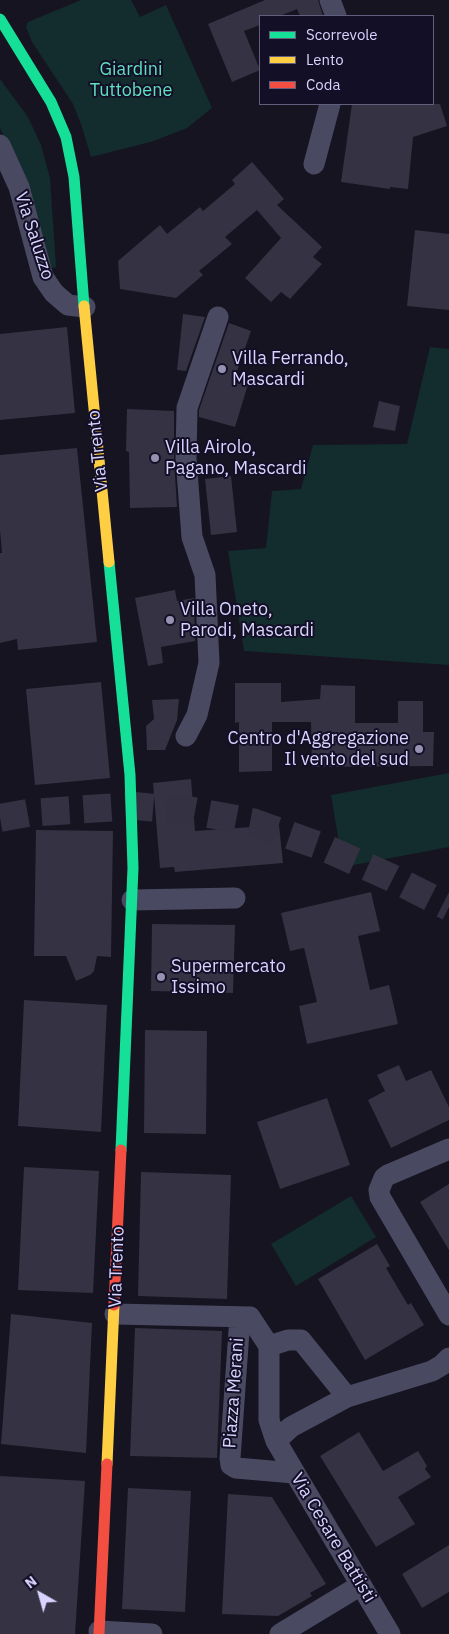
<!DOCTYPE html>
<html>
<head>
<meta charset="utf-8">
<style>
  body { margin:0 }
  #map { position:relative; width:449px; height:1634px; overflow:hidden; background:#161421; font-family:"IBM Plex Sans",sans-serif }
  canvas { display:block }
  .legend { position:absolute; left:259px; top:15px; width:175px; height:90px; box-sizing:border-box; background:#130f26; border:1px solid #625e7d; margin:0; padding:6px 9px; list-style:none; font-size:15px; color:#d9d4ff }
  .legend li { display:flex; align-items:center; gap:10px; height:25px }
  .legend b { width:25px; border:1px solid #625e7d }
  .north { position:absolute; left:15px; top:1569px; width:50px; height:50px; -webkit-text-stroke:4px #130f26; paint-order:stroke; rotate:322deg; font-size:14px; font-weight:700; line-height:20px; text-align:center; color:#d9d4ff }
  .north::after { content:''; display:block; margin:auto; width:18px; height:22px; background:#d9d4ff; clip-path:polygon(50% 0,100% 100%,50% 72%,0 100%) }
</style>
</head>
<body>
<div id="map">
<canvas width="449" height="1634"></canvas>
<ul class="legend">
<li><b style="height:6px;background:#16e098"></b>Scorrevole</li>
<li><b style="height:6px;background:#ffcf43"></b>Lento</li>
<li><b style="height:6px;background:#f24e42"></b>Coda</li>
</ul>
<div class="north">N</div>
</div>
<script>
const ctx = document.querySelector('canvas').getContext('2d');
ctx.lineJoin = 'round';
function paint(path, color) { ctx.fillStyle = color; ctx.fill(path, 'evenodd'); }
const toPath = rows => new Path2D(rows.map(r => 'M' + r).join(''));
function strokePath(path, color, width, dash) { ctx.strokeStyle = color; ctx.lineWidth = width; ctx.lineCap = dash ? 'butt' : 'round'; ctx.setLineDash(dash || []); ctx.stroke(path); }
function write(font, color, halo, rows, align = 'center') {
  ctx.font = font + ' "IBM Plex Sans",sans-serif'; ctx.lineWidth = 4; ctx.setLineDash([]); ctx.textBaseline = 'middle'; ctx.strokeStyle = halo; ctx.fillStyle = color; for (const [text, x, y, turn = 0] of rows) {
    ctx.save(); ctx.translate(x, y); ctx.rotate((+turn || 0) * Math.PI / 180); ctx.textAlign = isNaN(turn) ? turn : align; if (halo) ctx.strokeText(text, 0, 0); ctx.fillText(text, 0, 0); ctx.restore();
  }
}
const green = toPath([
  [81,0,131,0,140,17,166,5,212,108,187,128,154,141,91,157,82,127,73,104,32,42,26,27,28,22],
  [0,79,28,117,41,145,50,178,56,267,48,269,26,183,0,128],
  [430,347,449,349,449,665,244,651,228,551,266,548,272,491,301,489,313,445,407,444],
  [449,773,449,847,343,867,331,795],
  [351,1196,376,1237,296,1286,271,1244]
]);
const building = toPath([
  [265,0,318,0,323,16,300,16,297,9,280,16,260,16,260,25,244,31,260,70,232,82,208,24],
  [352,104,440,104,447,126,413,137,408,189,390,187,390,189,341,182],
  [252,162,284,199,277,205,322,247,313,257,322,264,290,299,281,292,271,302,245,278,281,238,257,210,225,237,232,244,199,271,203,275,176,298,120,289,118,261,160,225,167,234,200,207,203,211,235,184,232,180],
  [415,230,449,234,449,310,407,306],
  [183,314,205,317,186,371,177,370],
  [229,323,251,331,236,374,250,378,235,427,199,417,199,410],
  [67,327,75,413,0,420,0,334],
  [379,401,400,406,395,431,373,427],
  [127,409,174,411,174,459,177,507,130,508,129,452,126,451],
  [77,448,97,642,18,650,17,639,0,643,0,553,2,553,0,530,0,455],
  [231,476,237,532,211,535,205,479],
  [175,590,177,601,194,598,195,641,161,647,163,663,148,666,135,598],
  [101,682,110,778,35,785,26,689],
  [235,683,281,683,281,702,320,699,321,685,355,686,355,723,398,723,398,701,423,701,423,732,434,732,433,766,312,767,311,722,272,722,272,771,239,772,239,722,235,723],
  [179,699,177,720,165,750,147,750,146,726,154,719,152,700],
  [191,779,195,831,279,825,283,863,175,872,174,867,160,868,153,783],
  [36,830,113,831,111,957,97,956,94,971,90,975,76,981,66,956,34,956],
  [371,892,380,931,358,936,370,990,389,985,398,1024,307,1044,299,1006,317,1002,304,948,290,951,281,913],
  [152,924,235,925,233,993,151,991],
  [24,1000,107,1005,101,1132,18,1126],
  [145,1030,207,1031,206,1134,144,1133],
  [399,1065,406,1081,431,1070,449,1107,449,1120,391,1148,368,1100,385,1091,377,1075],
  [327,1098,350,1165,280,1189,257,1122],
  [24,1167,99,1171,93,1293,18,1290],
  [141,1172,231,1175,227,1299,138,1296],
  [449,1184,449,1250,420,1202],
  [377,1244,390,1266,386,1268,408,1305,411,1303,424,1325,365,1360,318,1279],
  [11,1314,92,1323,86,1453,1,1444],
  [135,1328,222,1331,217,1458,130,1456],
  [359,1432,383,1471,418,1451,427,1466,425,1469,431,1477,398,1497,415,1524,376,1547,320,1456],
  [0,1476,85,1481,75,1634,0,1634],
  [128,1488,191,1491,185,1612,122,1609],
  [228,1494,272,1497,326,1584,310,1593,312,1596,278,1616,222,1614],
  [449,1545,449,1592,422,1608,402,1574]
]);
const secondaryTunnel = toPath([
  [0,818,28,813,134,806,193,811,252,822,323,847,392,878,449,907]
]);
const street = toPath([
  [330,0,336,16],
  [0,145,19,187,43,277,54,293,68,305,85,307],
  [314,164,330,104],
  [186,736,197,715,209,663,205,575,192,537,186,458,187,408,218,317],
  [132,900,235,898],
  [449,1149,388,1175,384,1178,379,1190,380,1197,449,1315],
  [115,1314,250,1317,269,1346,269,1420,276,1441,390,1634],
  [240,1317,230,1458,231,1465,236,1468,294,1473],
  [269,1346,288,1340,301,1340,347,1397],
  [276,1441,291,1427,347,1397,432,1371,442,1365,449,1358],
  [99,1631,152,1634],
  [280,1634,361,1585]
]);
const fast = toPath([
  [0,19,51,102,66,137,74,177,84,306],
  [109,562,130,775,133,868,121,1150]
]);
const slow = toPath([
  [84,306,109,562],
  [107,1464,114,1305]
]);
const jam = toPath([
  [114,1305,121,1150],
  [99,1634,107,1464]
]);
const markers = [
  [222,369,5,"#9591b1"],
  [155,458,5,"#9591b1"],
  [170,620,5,"#9591b1"],
  [419,749,5,"#9591b1"],
  [161,977,5,"#9591b1"]
];
const parkNames = [
  ["Giardini",131,70],
  ["Tuttobene",131,91]
];
const streetNames = [
  ["Via Saluzzo",34,236,72],
  ["Via Trento",98,451,-96],
  ["Via Trento",117,1267,-88],
  ["Piazza Merani",234,1393,-86],
  ["Via Cesare Battisti",333,1538,59]
];
const poiNames = [
  ["Villa Ferrando,",232,359],
  ["Mascardi",232,380],
  ["Villa Airolo,",165,448],
  ["Pagano, Mascardi",165,469],
  ["Villa Oneto,",180,610],
  ["Parodi, Mascardi",180,631],
  ["Centro d'Aggregazione",409,739,"right"],
  ["Il vento del sud",409,760,"right"],
  ["Supermercato",171,967],
  ["Issimo",171,988]
];
paint(green, '#132c2d');
paint(building, '#343243');
strokePath(secondaryTunnel, '#333142', 28, [28, 14]);
strokePath(street, '#4a4962', 21);
strokePath(fast, '#16e098', 11);
strokePath(slow, '#ffcf43', 11);
strokePath(jam, '#f24e42', 11);
for (const [x, y, r, color] of markers) { const dot = new Path2D(); dot.arc(x, y, r, 0, 2 * Math.PI); ctx.fillStyle = color; ctx.fill(dot); strokePath(dot, '#130f26', 2); }
write('18px', '#5fe0c0', '#130f26', parkNames);
write('18px', '#d9d4ff', '#130f26', streetNames);
write('18px', '#d9d4ff', '#130f26', poiNames, 'left');
</script>
</body>
</html>
